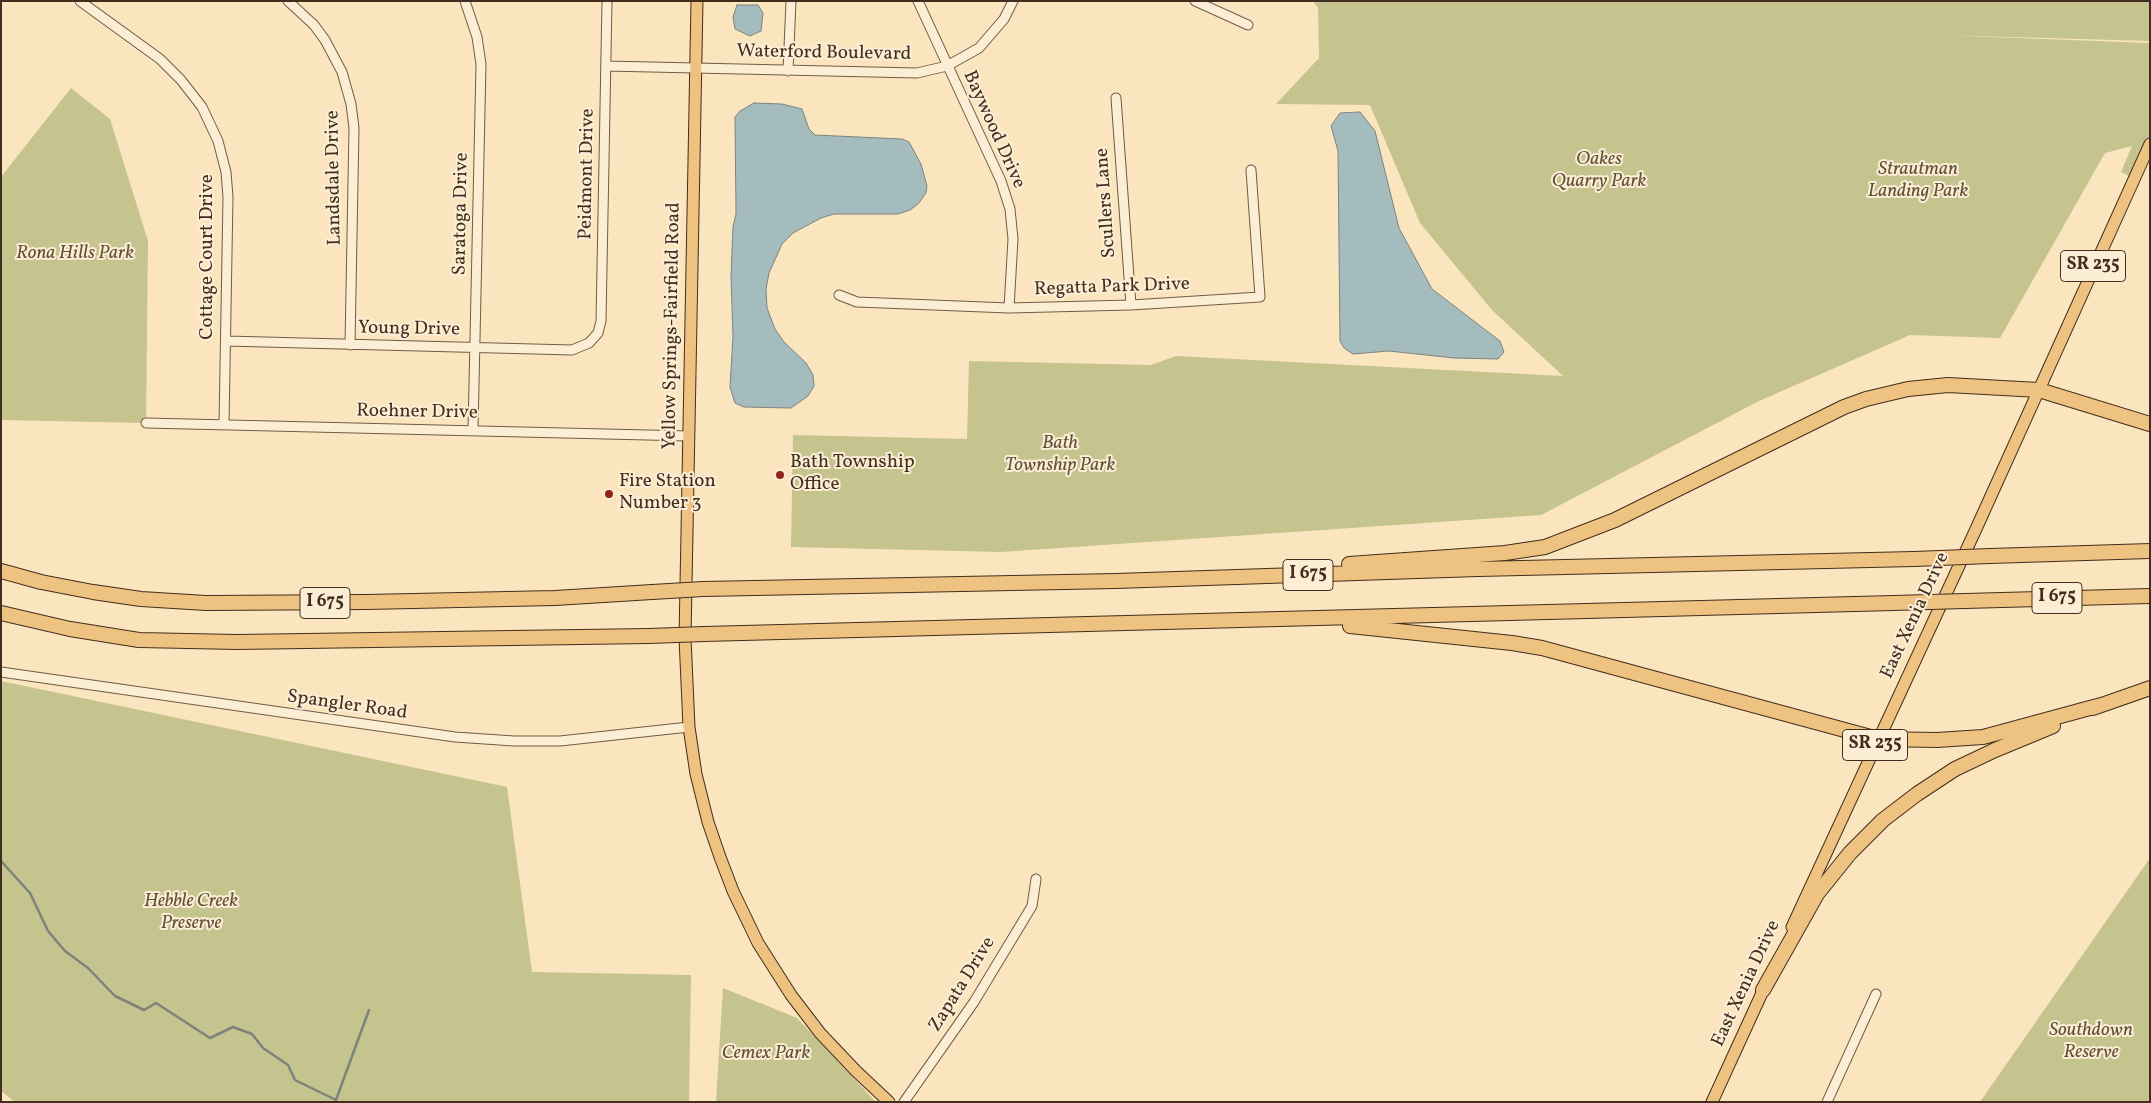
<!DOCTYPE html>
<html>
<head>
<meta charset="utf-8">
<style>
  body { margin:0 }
  #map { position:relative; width:2151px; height:1103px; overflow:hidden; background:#fbe5bf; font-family:Vollkorn,serif }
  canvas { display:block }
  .frame { position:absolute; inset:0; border:2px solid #422d1e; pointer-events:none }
</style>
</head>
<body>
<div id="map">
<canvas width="2151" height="1103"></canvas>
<div class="frame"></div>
</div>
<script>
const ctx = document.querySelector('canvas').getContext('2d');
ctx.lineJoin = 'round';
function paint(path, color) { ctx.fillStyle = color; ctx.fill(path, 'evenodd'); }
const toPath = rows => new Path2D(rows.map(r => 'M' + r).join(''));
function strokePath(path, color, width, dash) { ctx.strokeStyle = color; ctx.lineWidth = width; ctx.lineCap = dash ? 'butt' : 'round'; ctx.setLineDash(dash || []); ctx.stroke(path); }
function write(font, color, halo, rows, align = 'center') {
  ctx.font = font + ' Vollkorn,serif'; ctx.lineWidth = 4; ctx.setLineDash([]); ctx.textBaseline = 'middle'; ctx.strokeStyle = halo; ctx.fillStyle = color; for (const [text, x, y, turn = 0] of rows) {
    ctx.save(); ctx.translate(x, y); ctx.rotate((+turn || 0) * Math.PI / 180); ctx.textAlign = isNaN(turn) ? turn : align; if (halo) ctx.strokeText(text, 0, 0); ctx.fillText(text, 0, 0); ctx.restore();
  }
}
const green = toPath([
  [1313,1,2150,1,2150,41,1938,35,2150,43,2150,146,2135,179,2121,172,2132,146,2105,153,2000,338,1910,335,1759,401,1541,515,1001,552,791,547,793,435,967,439,969,361,1151,365,1176,356,1563,376,1492,310,1420,223,1370,105,1276,104,1319,58,1318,8],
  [71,88,110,119,148,241,146,423,1,420,1,177],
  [1,681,507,787,532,972,691,975,689,1102,15,1102,1,1091],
  [2150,858,2150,1102,1980,1102],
  [723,988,797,1018,876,1102,716,1102]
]);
const water = toPath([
  [737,5,758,5,763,13,761,31,750,36,735,29,733,17,737,5],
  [754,103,782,104,802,109,809,129,815,135,902,139,909,142,921,164,927,186,926,193,918,204,910,210,898,214,834,214,821,218,793,233,782,244,769,273,766,289,767,308,775,329,784,342,806,363,813,375,814,386,808,396,791,408,744,407,735,403,730,387,733,336,731,277,733,227,736,214,735,117,740,111,754,103],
  [1360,112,1375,131,1399,228,1432,289,1500,341,1504,352,1498,359,1454,358,1389,351,1353,354,1344,348,1340,341,1338,151,1331,126,1340,113,1360,112]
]);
const stream = toPath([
  [1,861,30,893,48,931,65,951,88,968,115,996,144,1010,156,1003,210,1038,233,1027,252,1034,263,1048,288,1065,295,1080,336,1100,369,1010]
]);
const minor = toPath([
  [80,1,160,59,181,80,202,107,218,141,226,172,228,197,224,424],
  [288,1,314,25,325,40,342,72,351,104,354,128,350,345],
  [465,1,477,37,481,64,473,430],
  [918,1,1001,181,1010,209,1013,239,1009,308],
  [1195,1,1248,25],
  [606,66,917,73,947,66,979,48,1004,19,1013,1],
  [788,71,791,1],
  [1116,98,1131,305],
  [839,295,857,302,1009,308,1131,305,1260,297,1251,170],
  [226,341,572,350,589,343,598,333,601,321,607,1],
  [146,423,689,436],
  [1,672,455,737,514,741,560,741,689,727],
  [904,1102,974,1002,1032,906,1036,879],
  [1827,1102,1876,994]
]);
const major = toPath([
  [697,1,685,638,689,727,696,774,708,822,720,857,733,891,758,943,791,995,820,1033,856,1071,889,1102],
  [1792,927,1976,529,2150,144],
  [1712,1102,1767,982]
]);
const highway = toPath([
  [1990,556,2150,551],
  [1349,564,1505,553,1545,547,1615,520,1844,407,1866,399,1908,389,1948,385,2039,390,2150,424],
  [1,571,41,582,93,592,141,599,206,603,366,602,555,598,652,592],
  [703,589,1116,581,1478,569,1914,559],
  [1965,601,2150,596],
  [1,613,70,629,139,640,237,642,649,636],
  [1350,626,1512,643,1542,648,1878,739,1937,740,1983,737,2101,705],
  [704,634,1893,603],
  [2093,708,2150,688],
  [1763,990,1817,894,1850,853,1883,820,1917,794,1955,769,1995,750,2053,726]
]);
const highwayBridge = toPath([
  [1914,559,1990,556],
  [652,592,703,589],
  [1893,603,1965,601],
  [649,636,704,634]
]);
const markers = [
  [780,475,5,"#8f2418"],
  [609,494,5,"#8f2418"]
];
const shields = [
  [2093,266,65],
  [1308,575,50],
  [2057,598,50],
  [325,603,50],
  [1875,745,65]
];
const shieldNames = [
  ["SR 235",2093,266],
  ["I 675",1308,575],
  ["I 675",2057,598],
  ["I 675",325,603],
  ["SR 235",1875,745]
];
const streetNames = [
  ["Waterford Boulevard",824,54,1],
  ["Baywood Drive",993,130,66],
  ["Peidmont Drive",588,174,-89],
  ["Landsdale Drive",335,178,-91],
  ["Scullers Lane",1107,203,-94],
  ["Saratoga Drive",462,214,-89],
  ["Cottage Court Drive",209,257,-90],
  ["Regatta Park Drive",1112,288,-2],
  ["Yellow Springs-Fairfield Road",673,326,-89],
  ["Young Drive",409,330,1],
  ["Roehner Drive",417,413,1],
  ["East Xenia Drive",1916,616,-65],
  ["Spangler Road",347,706,8],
  ["East Xenia Drive",1747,984,-65],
  ["Zapata Drive",963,985,-58]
];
const parkNames = [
  ["Oakes",1599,161],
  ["Quarry Park",1599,183],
  ["Strautman",1918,171],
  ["Landing Park",1918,193],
  ["Rona Hills Park",75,255],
  ["Bath",1060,445],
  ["Township Park",1060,467],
  ["Hebble Creek",191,903],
  ["Preserve",191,925],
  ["Southdown",2091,1032],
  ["Reserve",2091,1054],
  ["Cemex Park",766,1055]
];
const poiNames = [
  ["Bath Township",790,464],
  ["Office",790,486],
  ["Fire Station",619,483],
  ["Number 3",619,505]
];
paint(green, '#c5c38e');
paint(water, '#a4bcbd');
strokePath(water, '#7d837d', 1);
strokePath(stream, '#7d837d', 2.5);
strokePath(minor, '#705b46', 11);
strokePath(major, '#422d1e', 13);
strokePath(highway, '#422d1e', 16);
strokePath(minor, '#fceed5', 9);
strokePath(major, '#eec280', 11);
strokePath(highway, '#eec280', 14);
strokePath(highwayBridge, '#422d1e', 16, []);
strokePath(highwayBridge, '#eec280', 14);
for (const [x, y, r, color] of markers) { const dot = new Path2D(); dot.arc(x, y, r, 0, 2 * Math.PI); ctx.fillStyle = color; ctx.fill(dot); strokePath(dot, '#fceed5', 2); }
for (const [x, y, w] of shields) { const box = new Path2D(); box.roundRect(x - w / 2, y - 15.5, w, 31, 4); ctx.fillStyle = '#fceed5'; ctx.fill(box); strokePath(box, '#422d1e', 1); }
write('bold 18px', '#422d1e', null, shieldNames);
write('19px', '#422d1e', '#fceed5', streetNames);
write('italic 19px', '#63523a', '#fceed5', parkNames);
write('19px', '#422d1e', '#fceed5', poiNames, 'left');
</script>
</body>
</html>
